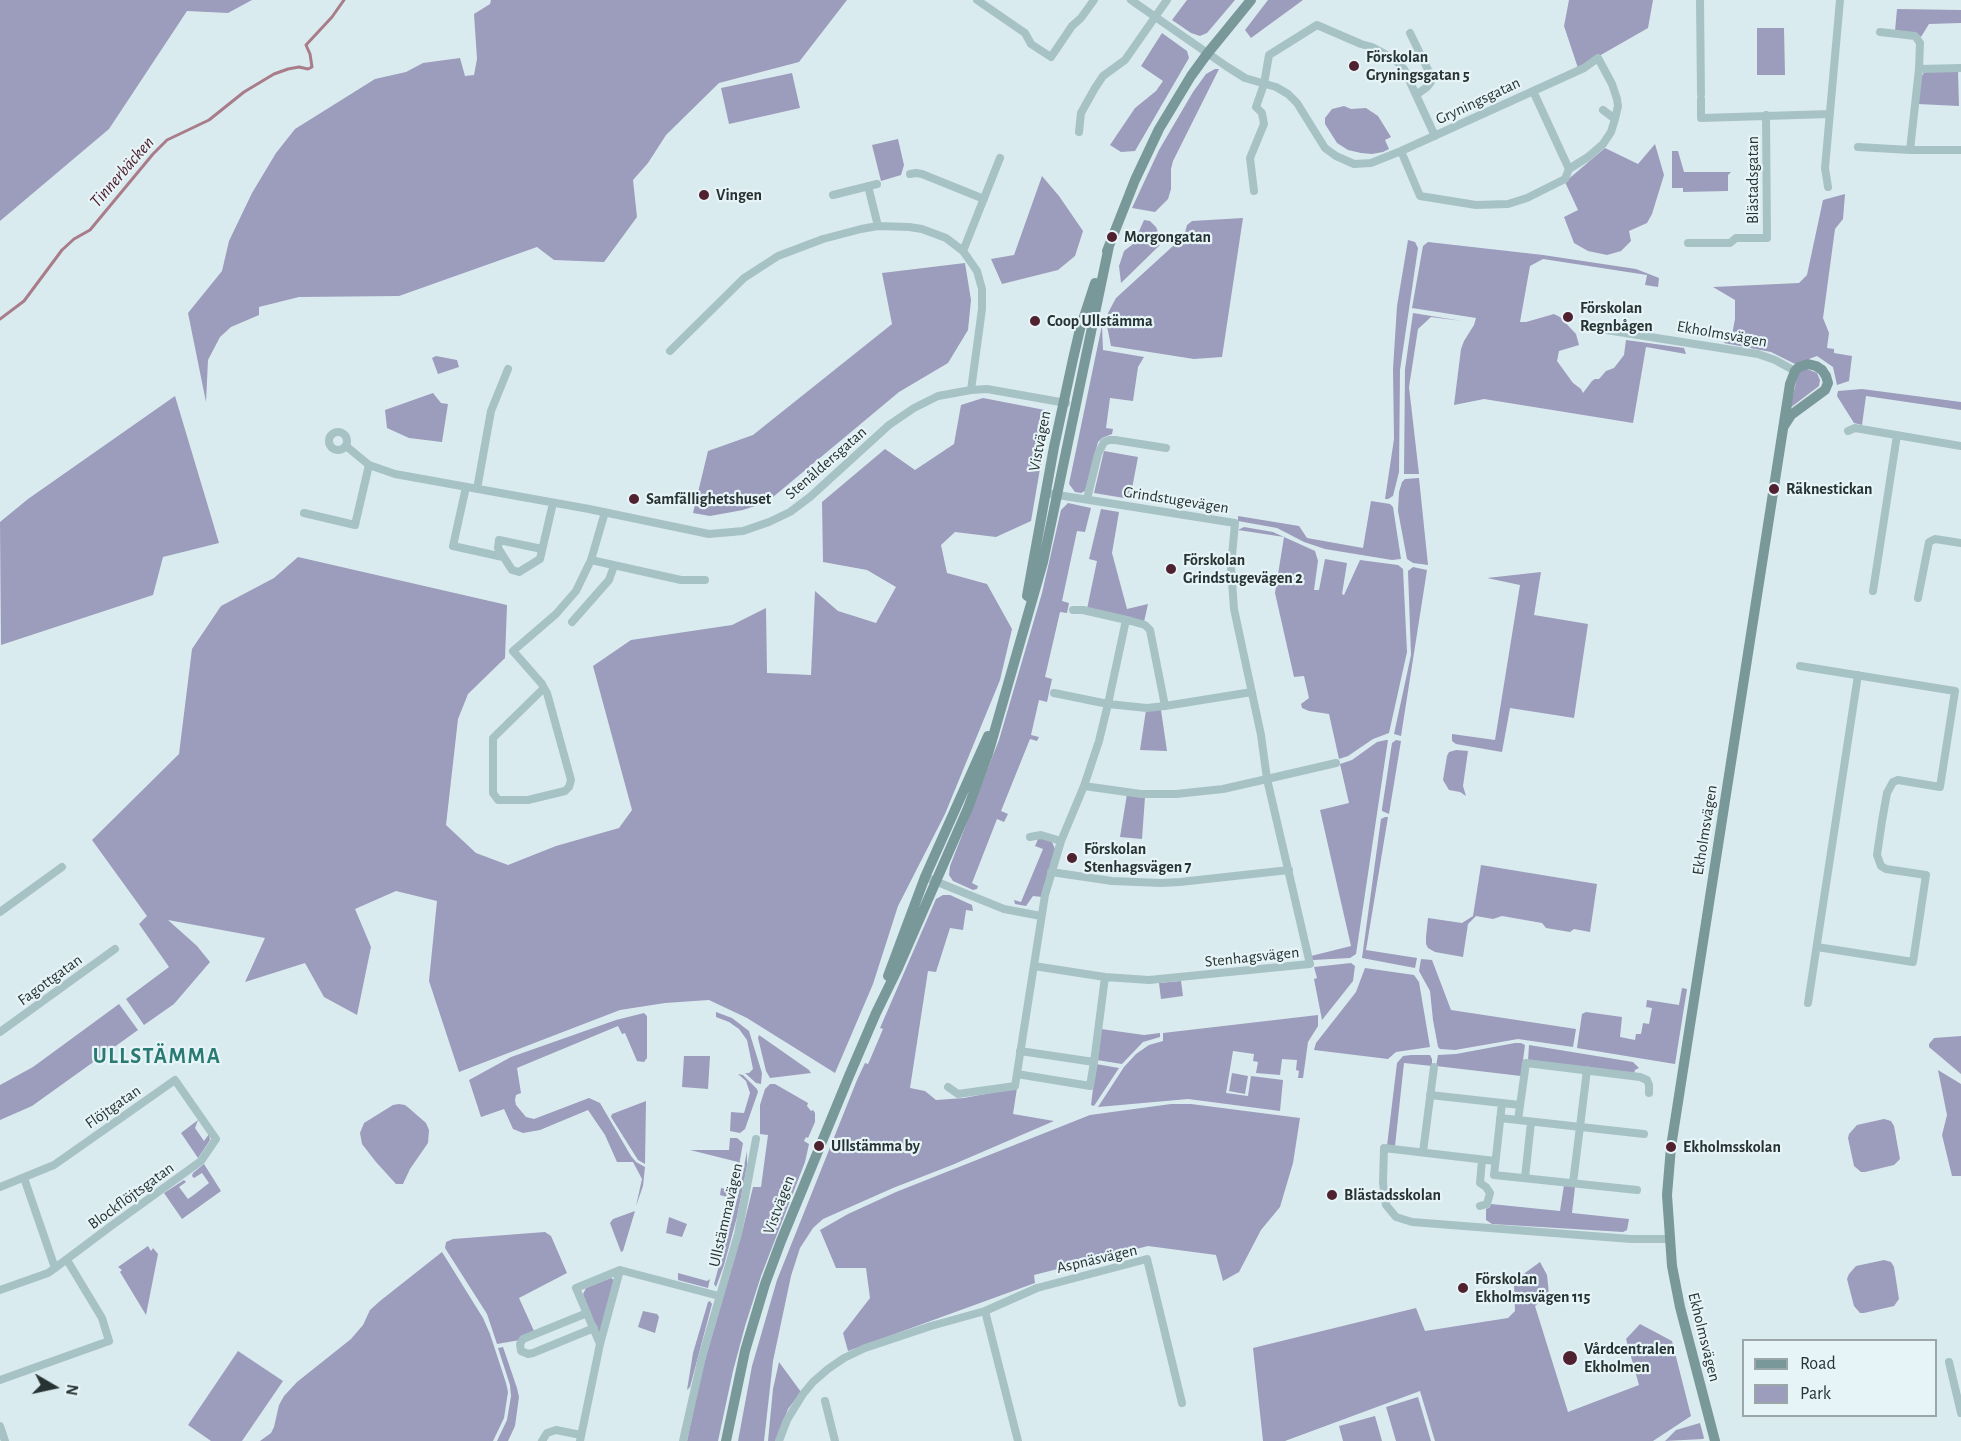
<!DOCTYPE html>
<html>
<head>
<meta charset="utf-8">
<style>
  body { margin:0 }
  #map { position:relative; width:1961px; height:1441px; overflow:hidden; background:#daebef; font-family:"Alegreya Sans",sans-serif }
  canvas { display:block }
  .legend { position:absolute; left:1742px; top:1339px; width:195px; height:78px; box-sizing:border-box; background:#e6f3f7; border:2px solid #9aa6a8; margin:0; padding:8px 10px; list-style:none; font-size:18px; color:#273332 }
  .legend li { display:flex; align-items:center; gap:12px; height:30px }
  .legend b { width:30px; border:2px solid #9aa6a8 }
  .north { position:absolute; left:24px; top:1357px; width:60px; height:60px; -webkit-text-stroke:4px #e6f3f7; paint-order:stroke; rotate:99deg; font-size:16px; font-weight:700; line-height:24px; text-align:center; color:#273332 }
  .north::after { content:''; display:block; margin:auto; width:21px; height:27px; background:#273332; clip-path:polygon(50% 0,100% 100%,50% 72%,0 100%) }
</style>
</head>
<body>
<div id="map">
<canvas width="1961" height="1441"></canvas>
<ul class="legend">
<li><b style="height:8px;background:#799899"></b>Road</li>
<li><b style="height:16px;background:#9c9cbc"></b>Park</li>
</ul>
<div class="north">N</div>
</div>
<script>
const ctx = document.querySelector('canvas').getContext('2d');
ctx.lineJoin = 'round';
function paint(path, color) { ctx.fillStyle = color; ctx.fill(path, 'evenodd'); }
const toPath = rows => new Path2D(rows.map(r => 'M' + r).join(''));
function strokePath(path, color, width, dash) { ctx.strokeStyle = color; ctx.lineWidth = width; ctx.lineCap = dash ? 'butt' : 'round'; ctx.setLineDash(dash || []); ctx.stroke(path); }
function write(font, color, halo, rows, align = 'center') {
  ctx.font = font + ' "Alegreya Sans",sans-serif'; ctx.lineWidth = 4.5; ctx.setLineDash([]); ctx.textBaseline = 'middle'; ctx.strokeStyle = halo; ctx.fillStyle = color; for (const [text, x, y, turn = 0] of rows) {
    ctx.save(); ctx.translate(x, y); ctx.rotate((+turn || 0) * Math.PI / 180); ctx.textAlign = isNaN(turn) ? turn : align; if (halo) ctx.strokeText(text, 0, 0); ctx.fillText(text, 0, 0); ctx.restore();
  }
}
const green = toPath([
  [0,0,252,0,228,13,187,11,109,129,0,221],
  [491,0,847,0,799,62,719,83,666,135,648,163,633,180,637,217,604,262,554,260,537,247,399,296,299,297,259,307,259,315,231,327,220,337,208,360,206,402,188,313,222,271,229,241,252,193,276,153,295,129,375,79,406,72,423,63,460,58,465,76,474,75,477,59,474,14,490,4],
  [1187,0,1235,0,1207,33,1200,36,1191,33,1172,20],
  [1268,0,1303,0,1251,38,1245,30],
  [1569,0,1653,0,1648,28,1578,68,1564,26],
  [1897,9,1961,10,1961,23,1929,24,1921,37,1916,33,1895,31],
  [1757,28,1784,28,1785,75,1757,75],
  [1162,33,1187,51,1189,58,1135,151,1121,152,1110,145,1135,108,1156,91,1163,81,1141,66],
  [1215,69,1219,69,1173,161,1171,169,1171,189,1168,199,1155,212,1132,208,1159,150,1193,92,1206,74],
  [1925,71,1958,71,1959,106,1918,104,1920,79],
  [792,73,800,108,729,124,721,88],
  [1344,106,1351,109,1366,108,1378,116,1391,137,1385,140,1389,149,1383,152,1372,154,1361,153,1348,150,1337,143,1325,124,1325,118,1332,109],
  [898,139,904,165,901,175,881,181,872,145],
  [1655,144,1664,175,1652,214,1647,223,1629,231,1631,241,1621,251,1607,255,1588,251,1574,243,1564,217,1578,210,1565,182,1605,148,1638,164],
  [1672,151,1678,151,1684,172,1731,172,1728,175,1728,191,1683,192,1683,188,1672,188],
  [1042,176,1059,196,1083,231,1075,256,1058,270,1002,284,991,259,1014,255],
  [1845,194,1843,219,1835,229,1823,318,1829,333,1827,348,1834,349,1834,353,1852,356,1849,381,1837,385,1833,367,1817,356,1795,364,1771,352,1724,343,1732,335,1735,319,1735,300,1713,287,1799,283,1807,275,1823,200],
  [1243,218,1222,357,1194,359,1111,346,1106,321,1108,313,1116,298,1184,236,1187,225,1192,221],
  [1144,220,1150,221,1156,227,1159,234,1157,240,1137,236],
  [1408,240,1415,242,1418,248,1400,370,1399,472,1393,496,1388,499,1385,499,1394,439,1393,369,1397,306],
  [1137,241,1160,245,1121,283,1119,266,1124,251],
  [1428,242,1543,255,1636,269,1659,278,1658,287,1645,285,1647,275,1543,259,1530,266,1520,322,1526,322,1554,314,1560,317,1576,334,1579,345,1559,351,1557,361,1573,383,1581,389,1583,393,1592,381,1595,379,1599,379,1606,371,1614,368,1624,355,1626,340,1684,348,1686,354,1646,347,1633,423,1484,399,1454,405,1461,349,1464,341,1474,325,1476,318,1412,308,1423,246],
  [965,263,971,300,968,330,948,363,899,392,767,502,743,510,710,516,693,513,708,451,753,435,892,324,882,273],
  [1413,313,1462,321,1431,317,1418,329,1409,387,1419,474,1404,474,1405,369],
  [1102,325,1103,350,1144,357,1138,367,1133,401,1110,398,1106,428,1113,429,1112,434,1102,438,1098,442,1087,484,1085,491,1081,493,1075,492,1069,484],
  [436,356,457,360,459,367,438,374,432,358],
  [1805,368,1817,373,1820,380,1819,386,1790,408,1798,374],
  [1862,389,1961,402,1961,410,1866,396,1862,425,1854,423,1837,396,1838,391],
  [433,393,441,403,448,404,442,442,409,438,387,428,385,410],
  [175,396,219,543,163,557,153,595,1,645,0,522,28,499],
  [983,398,1050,411,1031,521,996,537,955,532,941,545,947,573,987,584,1012,629,1000,680,945,814,898,906,873,984,835,1073,747,1018,709,1000,665,1003,620,1010,459,1072,429,981,437,901,396,891,355,909,371,947,357,1015,324,997,305,963,245,982,265,938,168,920,197,946,210,962,174,1004,144,1025,126,999,169,967,139,924,147,916,92,840,179,754,192,649,221,606,274,578,298,557,507,605,505,658,468,694,458,719,446,825,476,853,508,865,556,846,619,828,632,810,593,666,631,640,732,625,766,608,767,673,811,675,815,591,838,611,876,623,896,587,867,570,823,562,822,502,885,449,915,470,954,444,961,405],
  [1104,451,1138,457,1130,499,1094,493],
  [1419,478,1428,565,1413,563,1407,559,1398,511,1399,492,1402,482,1405,479],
  [1371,501,1390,504,1393,507,1401,559,1392,560,1325,549,1304,542,1277,528,1238,521,1238,516,1299,526,1307,538,1363,548],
  [1068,503,1091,508,1085,532,1077,531,1062,601,1069,603,1067,613,1060,612,1045,677,1052,679,1047,702,1039,700,1031,735,1039,737,1037,741,1030,739,1001,811,1008,814,1004,822,997,819,972,883,978,886,977,889,973,890,953,881,949,875,950,866,999,740,1042,593,1061,510],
  [1101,509,1119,512,1112,553,1127,609,1148,604,1144,622,1087,609,1097,561,1089,559],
  [1244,527,1273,532,1315,551,1318,561,1314,590,1319,590,1325,559,1347,563,1342,594,1344,595,1360,560,1398,565,1403,569,1407,652,1389,733,1373,739,1348,756,1339,759,1329,714,1309,711,1302,708,1301,704,1309,698,1304,676,1294,677,1275,593,1284,537,1238,530],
  [1413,567,1427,570,1401,736,1394,734,1411,655,1408,571],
  [1541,572,1534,615,1588,624,1574,718,1510,708,1502,752,1456,744,1452,741,1452,734,1495,740,1520,585,1487,578],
  [1146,710,1161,710,1167,751,1140,750],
  [1386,740,1388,740,1356,954,1350,958,1313,960,1311,956,1351,946,1320,810,1349,803,1340,764,1352,760,1377,742],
  [1396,740,1401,741,1389,814,1382,811,1382,809,1392,743],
  [1456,750,1468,751,1463,786,1466,796,1460,792,1449,790,1443,780,1447,756,1449,752],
  [1127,794,1145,797,1142,839,1120,837],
  [1385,817,1388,817,1366,950,1417,958,1415,968,1362,958,1381,819],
  [1043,838,1052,842,1055,849,1042,897,1033,896,1026,906,1015,904,1014,900,1021,902,1043,849,1035,846,1038,839],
  [1481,865,1597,884,1590,932,1574,929,1570,932,1546,928,1542,923,1502,916,1493,919,1476,916,1468,924,1463,957,1435,952,1428,948,1426,944,1426,937,1428,918,1462,923,1473,916],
  [943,895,950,895,972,905,973,911,966,910,963,930,950,928,936,972,928,971,910,1088,925,1091,936,1100,964,1098,1017,1088,1013,1114,1054,1121,952,1165,893,1188,823,1219,813,1228,800,1248,791,1276,773,1361,764,1441,738,1441,752,1366,777,1280,857,1080,865,1063,868,1064,869,1062,883,1029,880,1028,936,899],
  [1421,959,1432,960,1451,1010,1576,1029,1573,1047,1518,1039,1455,1050,1440,1049,1438,1047,1433,1020,1430,991,1419,971],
  [1351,963,1355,966,1353,981,1322,1020,1314,979,1317,978,1314,967],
  [1365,968,1414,975,1419,982,1430,1047,1396,1052,1388,1059,1314,1050,1316,1043,1356,992],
  [1181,981,1183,996,1161,999,1159,983],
  [1682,988,1687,989,1675,1064,1577,1048,1582,1014,1586,1012,1622,1017,1620,1037,1635,1040,1636,1034,1641,1034,1643,1023,1649,1024,1652,1008,1646,1007,1647,1000,1679,1005],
  [119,1004,138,1030,32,1106,0,1120,0,1085,33,1067],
  [716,1012,732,1018,749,1031,762,1073,761,1084,756,1083,745,1073,749,1073,753,1069,747,1040,739,1029,729,1022,716,1017],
  [644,1013,647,1016,647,1058,644,1062,637,1061,625,1033,622,1034,618,1026,517,1068,521,1093,516,1095,515,1100,516,1105,526,1117,534,1119,589,1098,600,1103,631,1156,636,1162,645,1167,643,1186,636,1206,642,1179,633,1162,617,1162,605,1135,588,1110,540,1130,523,1133,513,1129,504,1109,481,1117,469,1080,511,1057,616,1020],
  [1318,1015,1318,1026,1308,1042,1303,1078,1298,1078,1299,1071,1296,1070,1297,1060,1282,1059,1280,1075,1256,1073,1258,1062,1253,1061,1254,1054,1233,1051,1226,1093,1248,1096,1251,1076,1283,1080,1280,1111,1188,1099,1098,1107,1124,1067,1136,1054,1149,1045,1163,1041,1163,1033],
  [1101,1029,1144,1035,1160,1033,1160,1037,1143,1042,1122,1064,1097,1060],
  [759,1035,809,1070,811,1073,770,1078,766,1071,758,1038],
  [1961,1036,1961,1074,1929,1047,1929,1044,1934,1038],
  [1515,1043,1521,1043,1525,1045,1521,1076,1436,1066,1438,1055,1456,1054],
  [1529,1045,1633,1062,1639,1068,1635,1070,1634,1073,1528,1061],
  [1411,1055,1430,1055,1432,1059,1432,1066,1404,1063,1395,1146,1387,1146,1397,1063,1403,1056],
  [684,1056,710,1056,708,1089,682,1087],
  [1096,1064,1119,1068,1094,1106,1091,1105],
  [1938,1070,1961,1084,1961,1176,1952,1176,1942,1135,1947,1115],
  [1232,1073,1248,1076,1245,1094,1229,1091],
  [738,1074,743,1075,757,1089,758,1092,745,1129,740,1133,730,1131,731,1112,744,1113,750,1093,746,1081],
  [770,1084,775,1084,808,1103,807,1106,811,1111,813,1110,815,1113,815,1122,808,1138,806,1137,804,1141,809,1144,805,1162,761,1276,745,1326,733,1371,718,1441,687,1441,701,1374,743,1228,753,1187,761,1187,768,1135,760,1134,760,1105,765,1089],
  [646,1101,645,1164,638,1160,611,1117,612,1114],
  [399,1104,405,1105,410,1109,426,1123,429,1130,428,1143,410,1169,403,1184,396,1184,376,1162,362,1144,360,1133,364,1123,393,1105],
  [1171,1104,1191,1104,1300,1118,1293,1163,1280,1207,1261,1230,1239,1272,1223,1281,1216,1255,1148,1246,1034,1275,1035,1283,848,1351,843,1333,870,1298,866,1268,836,1268,820,1230,848,1214,896,1192,1090,1115],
  [1884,1119,1891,1121,1894,1126,1900,1159,1894,1165,1865,1172,1861,1172,1854,1166,1848,1138,1849,1134,1857,1125],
  [198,1120,195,1128,204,1141,209,1134,210,1140,198,1158,181,1133],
  [730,1138,737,1138,743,1143,733,1199,720,1195,721,1188,731,1190,738,1162,690,1150,729,1150],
  [747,1151,747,1166,737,1217,724,1265,716,1287,714,1284,739,1192],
  [204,1164,221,1191,182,1219,164,1193,184,1180,186,1182,179,1187,188,1199,195,1194,209,1183,202,1173,194,1178,192,1176,193,1173],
  [1564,1185,1575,1187,1572,1213,1629,1219,1627,1230,1623,1232,1492,1224,1486,1220,1486,1209,1490,1207,1491,1204,1560,1211],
  [635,1211,623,1251,621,1252,610,1223,613,1219],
  [669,1217,687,1224,682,1237,666,1233],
  [545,1232,551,1236,567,1273,519,1298,534,1331,520,1340,497,1344,487,1314,445,1248,446,1242,453,1239],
  [148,1246,151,1251,153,1248,158,1254,146,1315,120,1272,122,1270,118,1267],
  [442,1252,483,1318,490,1334,506,1383,508,1392,504,1418,493,1441,260,1441,271,1433,274,1427,279,1405,284,1396,297,1382,351,1339,363,1325,370,1310,380,1301],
  [1884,1260,1891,1262,1894,1267,1899,1299,1894,1306,1864,1313,1860,1313,1854,1306,1847,1279,1849,1274,1856,1266],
  [1540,1262,1547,1275,1549,1294,1535,1306,1568,1412,1639,1385,1626,1339,1640,1324,1672,1341,1691,1416,1653,1441,1435,1441,1420,1391,1285,1441,1263,1441,1253,1348,1416,1308,1425,1331,1508,1318,1515,1311,1514,1285,1518,1278],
  [678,1273,707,1281,710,1279,708,1288,678,1280],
  [611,1278,614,1280,600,1332,598,1332,583,1294,586,1288],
  [710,1301,712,1304,690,1387,687,1390,693,1353,708,1302],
  [643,1311,657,1314,659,1317,655,1333,638,1327],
  [503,1347,517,1388,519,1397,515,1426,508,1441,497,1441,507,1420,511,1396,510,1385,498,1348],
  [238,1351,283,1381,242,1441,211,1441,188,1425],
  [779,1362,801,1392,788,1409,776,1441,768,1441,773,1389],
  [1418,1397,1431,1441,1396,1441,1386,1407],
  [1375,1416,1382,1441,1343,1441,1339,1426],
  [1700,1423,1704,1438,1703,1439,1665,1441,1676,1430]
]);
const stream = toPath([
  [0,319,24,301,62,250,74,239,90,230,153,154,167,140,209,120,244,92,274,74,288,69,299,67,308,69,312,67,310,54,306,45,332,17,344,0]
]);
const street = toPath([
  [977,0,1025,33,1031,44,1051,57,1072,26,1081,18,1094,0],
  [1131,0,1226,66,1245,78,1276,87,1288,94,1297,103,1325,148,1336,156,1354,164,1371,163,1401,151,1584,68,1598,58,1612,84,1617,99,1618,106,1615,119,1611,132,1603,144,1588,157,1569,169,1565,179,1527,198,1508,204,1476,205,1420,196,1401,151],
  [1700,0,1701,94],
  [1410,33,1431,76,1431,82,1427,87,1416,95],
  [1919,69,1961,68],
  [1533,91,1569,169],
  [1701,99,1701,118,1830,114],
  [1603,110,1615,119],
  [1079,132,1081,113,1095,88,1103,76,1125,60,1167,0],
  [1858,147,1910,150,1919,69,1920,43,1915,36,1880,32],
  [1910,150,1961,150],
  [910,174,916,173,922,174,984,199],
  [868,186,878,226],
  [1828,187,1825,168,1840,0],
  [1254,191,1250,158,1264,124,1262,113,1256,107,1264,84,1269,55,1317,25,1361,44,1372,47,1394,59,1404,69,1435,136],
  [833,195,877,184],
  [1688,243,1730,243,1736,238,1767,238,1766,115],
  [963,251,1000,158],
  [1606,330,1758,354,1775,360,1795,371],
  [670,351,744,278,778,256,823,239,861,229,878,226,909,227,922,229,946,238,963,251,977,271,982,289,982,309,971,390],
  [1848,431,1855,428,1961,446],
  '329 441a9 9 0 1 1 18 0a9 9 0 1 1-18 0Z',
  [346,446,369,465,395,474,589,509,709,534,743,531,769,522,790,512,810,497,889,425,914,408,938,396,971,390,987,389,1066,403],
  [466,487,453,546,503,557],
  [477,489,491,411,508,369],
  [1087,499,1098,454,1104,442,1109,440,1115,440,1166,448],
  [304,513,355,525,369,465],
  [542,549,499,540,498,548,512,570,519,572,540,559,553,503],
  [591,560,681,580,705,580],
  [1873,591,1897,435],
  [1918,598,1929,542,1935,539,1961,543],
  [1073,610,1083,610,1131,621,1145,625,1150,630,1165,706,1147,708,1108,704,1126,620],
  [572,622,609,580,614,566],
  [1800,666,1955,691,1940,787,1898,780,1893,782,1887,793,1882,821,1877,855,1881,866,1886,869,1926,875,1913,962,1817,947],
  [544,688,493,738,493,793,498,800,528,800,565,791,569,787,571,780,547,693,544,688,542,684,513,651,556,614,576,591,591,560,605,512],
  [1054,693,1108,704,1099,741,1084,786],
  [1165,706,1252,692],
  [1030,837,1041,835,1061,841],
  [1051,872,1112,881,1161,883,1180,882,1289,870],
  [925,877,1004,909,1041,916],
  [0,912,62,867],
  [1034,966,1105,977,1149,980,1310,964,1267,779,1336,763],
  [1808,1003,1858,675],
  [0,1032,115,949],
  [1020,1051,1094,1062,1105,977],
  [1017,1074,1090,1086,1094,1062],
  [948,1087,958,1094,1015,1086,1045,895,1061,841,1084,786,1141,794,1176,794,1223,789,1267,779,1261,735,1234,609,1231,567,1235,523,1045,493],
  [1430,1095,1520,1105],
  [1502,1103,1494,1175,1637,1190],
  [1500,1118,1644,1134],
  [1518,1120,1526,1063,1640,1077,1647,1080,1649,1085,1649,1093],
  [1423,1152,1434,1067],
  [1495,1161,1384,1148,1383,1183,1386,1205,1396,1217,1412,1222,1631,1239,1669,1239],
  [1525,1178,1531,1122],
  [1573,1183,1587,1070],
  [0,1187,54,1165,175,1080,216,1139,201,1161,111,1226,55,1268],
  [1480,1206,1487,1204,1490,1193,1486,1187,1480,1183,1482,1160],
  [0,1290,48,1273,55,1268,24,1178],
  [985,1311,1018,1441],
  [587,1313,523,1339,520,1344,521,1351,528,1354,533,1353,594,1328],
  [600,1344,620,1270],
  [1949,1362,1961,1413],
  [0,1380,109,1341,102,1318,67,1260],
  [825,1401,835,1441],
  [0,1426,5,1441],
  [542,1441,547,1433,556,1430,581,1435],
  [580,1441,600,1344,576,1288,620,1270,719,1296],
  [683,1441,702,1357,738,1234,756,1139],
  [779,1441,787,1420,803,1394,813,1382,828,1369,844,1358,865,1348,931,1326,985,1311,1037,1288,1147,1259,1182,1403]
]);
const secondary = toPath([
  [1107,251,1135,180,1159,129,1191,76,1207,54,1251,0],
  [1027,596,1054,447,1073,359,1080,329,1095,283],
  [888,976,925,877,988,736],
  [726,1441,745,1351,765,1284,781,1241,849,1076,876,1013,898,968,968,808,988,754,1043,562,1109,246],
  [1715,1441,1680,1307,1672,1266,1667,1195,1671,1147,1790,384,1795,371,1799,367,1808,364,1816,366,1822,370,1826,376,1828,383,1825,390,1791,415,1784,426]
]);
const markers = [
  [1354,66,6,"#50212e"],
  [704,195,6,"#50212e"],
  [1112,237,6,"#50212e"],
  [1568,317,6,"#50212e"],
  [1035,321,6,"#50212e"],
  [1774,489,6,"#50212e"],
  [634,499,6,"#50212e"],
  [1171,569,6,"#50212e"],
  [1072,858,6,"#50212e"],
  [819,1146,6,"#50212e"],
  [1671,1147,6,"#50212e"],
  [1332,1195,6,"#50212e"],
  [1463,1288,6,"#50212e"],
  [1570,1358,8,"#50212e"]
];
const poiNames = [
  ["Förskolan",1366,57],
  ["Gryningsgatan 5",1366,75],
  ["Vingen",716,195],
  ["Morgongatan",1124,237],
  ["Förskolan",1580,308],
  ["Regnbågen",1580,326],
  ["Coop Ullstämma",1047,321],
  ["Räknestickan",1786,489],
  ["Samfällighetshuset",646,499],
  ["Förskolan",1183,560],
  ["Grindstugevägen 2",1183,578],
  ["Förskolan",1084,849],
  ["Stenhagsvägen 7",1084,867],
  ["Ullstämma by",831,1146],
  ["Ekholmsskolan",1683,1147],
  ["Blästadsskolan",1344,1195],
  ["Förskolan",1475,1279],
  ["Ekholmsvägen 115",1475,1297],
  ["Vårdcentralen",1584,1349],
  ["Ekholmen",1584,1367]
];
const streetNames = [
  ["Gryningsgatan",1478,101,-25],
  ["Blästadsgatan",1753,180,-90],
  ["Ekholmsvägen",1722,334,10],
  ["Vistvägen",1040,441,-79],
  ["Stenåldersgatan",826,463,-41],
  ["Grindstugevägen",1176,500,9],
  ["Ekholmsvägen",1705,830,-81],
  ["Stenhagsvägen",1252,957,-6],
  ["Fagottgatan",50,980,-36],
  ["Flöjtgatan",113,1107,-35],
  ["Blockflöjtsgatan",131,1196,-36],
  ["Vistvägen",779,1205,-69],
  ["Ullstämmavägen",726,1215,-77],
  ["Aspnäsvägen",1097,1259,-13],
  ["Ekholmsvägen",1704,1337,76]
];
const waterNames = [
  ["Tinnerbäcken",122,172,-49]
];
const districtNames = [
  ["ULLSTÄMMA",157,1056]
];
paint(green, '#9c9cbc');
strokePath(stream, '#a97c89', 3);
strokePath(street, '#a7c2c5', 8);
strokePath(secondary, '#799899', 10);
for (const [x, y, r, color] of markers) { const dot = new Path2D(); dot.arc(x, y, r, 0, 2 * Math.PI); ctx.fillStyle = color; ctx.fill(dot); strokePath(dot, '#e6f3f7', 2); }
write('bold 16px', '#273332', '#e6f3f7', poiNames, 'left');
write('16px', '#273332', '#e6f3f7', streetNames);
write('italic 18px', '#50212e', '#e6f3f7', waterNames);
ctx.letterSpacing = '1.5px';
write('bold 22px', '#287a72', '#e6f3f7', districtNames);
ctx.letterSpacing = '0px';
</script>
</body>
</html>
